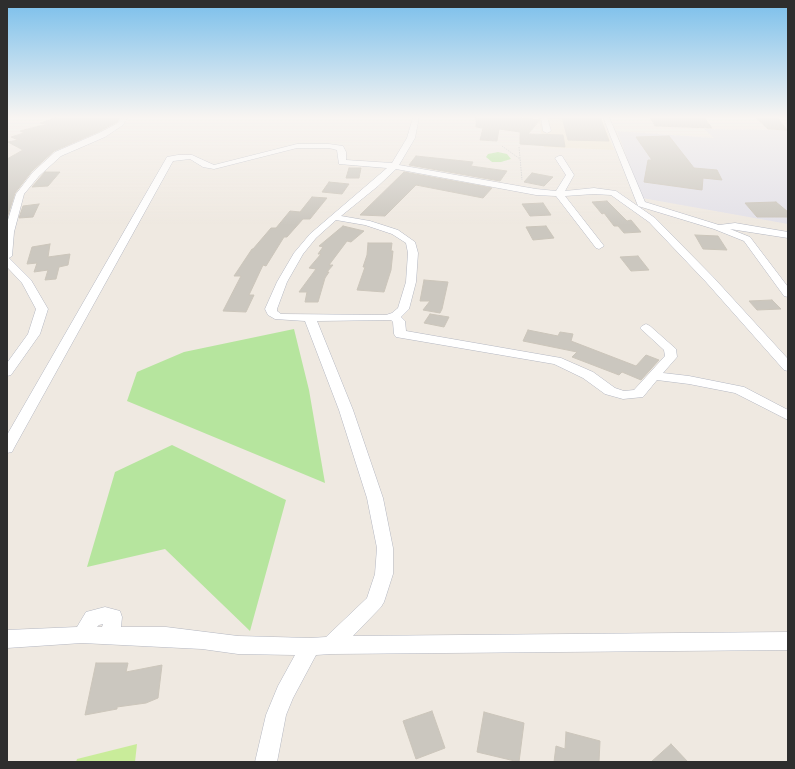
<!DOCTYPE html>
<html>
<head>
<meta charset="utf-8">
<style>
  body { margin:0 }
  #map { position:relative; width:795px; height:769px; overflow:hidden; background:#efe9e1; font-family:Karla,sans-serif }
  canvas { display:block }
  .frame { position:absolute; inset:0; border:8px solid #2e2e2e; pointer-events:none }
</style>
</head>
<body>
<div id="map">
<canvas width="795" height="769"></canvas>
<div class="frame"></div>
</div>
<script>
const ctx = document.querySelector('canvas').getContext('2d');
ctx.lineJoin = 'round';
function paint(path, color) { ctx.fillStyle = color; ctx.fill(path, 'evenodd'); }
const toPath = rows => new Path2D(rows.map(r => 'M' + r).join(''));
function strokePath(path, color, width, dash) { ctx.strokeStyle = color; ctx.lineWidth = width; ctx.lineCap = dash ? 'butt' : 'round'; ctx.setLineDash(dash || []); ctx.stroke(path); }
const industrial = toPath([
  [704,129,788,130,788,224,642,198,617,131,714,138]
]);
const education = toPath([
  [538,117,601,117,614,150,544,147]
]);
const green = toPath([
  [498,152,507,154,511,159,501,162,492,162,486,157,488,154],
  [294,329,309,390,325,483,127,401,137,372,184,352],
  [172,445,286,500,250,631,165,549,87,567,115,472]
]);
const pitch = toPath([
  [137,744,135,762,76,762,77,759]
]);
const building = toPath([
  [58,117,120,117,117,122,98,132,54,151,32,171,15,193,7,218,7,159,23,150,8,142,18,140,11,137,24,133,20,131,47,124,40,123,58,117],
  [476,117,514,117,540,120,528,134,563,135,565,147,520,144,520,132,499,129,497,141,480,140,483,128,476,127,476,117],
  [562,117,600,117,609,141,568,140,562,117],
  [650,117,704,117,712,128,655,126,650,117],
  [755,117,777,117,787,130,768,129,755,117],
  [669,136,694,168,717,170,722,180,703,178,702,190,644,182,648,160,652,160,636,137,669,136],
  [416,156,473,162,471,166,507,171,500,181,409,165,416,156],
  [349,168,361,168,359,178,346,178,349,168],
  [45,172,60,172,48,186,32,187,45,172],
  [404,172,492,188,483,198,416,185,385,216,360,215,404,172],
  [532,173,553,177,544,186,524,182,532,173],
  [329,182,349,184,342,194,322,192,329,182],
  [312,197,327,198,310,219,303,219,287,237,284,237,266,266,263,265,249,295,254,295,246,312,223,311,241,276,234,276,252,249,253,249,271,228,276,228,290,211,300,212,312,197],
  [607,201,627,221,631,220,641,232,624,233,618,226,614,226,604,213,602,214,592,202,607,201],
  [776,202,788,212,788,217,757,217,745,203,776,202],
  [543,203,551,215,530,216,522,204,543,203],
  [39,204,33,217,19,218,23,206,39,204],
  [343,226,364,231,351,242,347,241,329,265,333,265,327,272,329,272,325,278,318,302,305,302,307,292,299,292,316,269,309,268,321,254,318,254,323,247,319,246,343,226],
  [546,226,554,238,533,240,526,227,546,226],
  [695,235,718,236,727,250,703,249,695,235],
  [368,243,392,243,391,251,393,251,391,270,384,292,357,290,365,267,363,267,367,255,368,243],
  [50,244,48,257,70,254,68,265,59,267,56,279,45,280,48,270,34,272,37,263,27,264,32,247,50,244],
  [638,256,649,270,631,271,620,257,638,256],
  [424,280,448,282,442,309,440,313,423,310,430,301,420,301,424,280],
  [772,300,781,309,757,310,749,301,772,300],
  [430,314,449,317,444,327,424,323,430,314],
  [528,330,558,336,560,332,573,334,571,341,636,366,646,355,659,360,641,380,622,372,619,375,572,357,577,352,523,341,528,330],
  [96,663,128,663,126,672,162,665,158,698,146,703,117,707,117,709,85,715,96,663],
  [432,711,445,748,416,759,403,721,432,711],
  [484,712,524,723,519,762,477,752,484,712],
  [566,732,600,741,599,762,554,762,556,746,565,749,566,732],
  [671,744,688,762,651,762,671,744]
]);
const path = toPath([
  [502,146,520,159],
  [519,147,522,180]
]);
const minor = toPath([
  [122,117,128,117,123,125,105,137,61,156,39,176,24,194,14,232,12,256,9,258,31,280,48,309,40,334,11,375,7,376,7,363,28,334,36,309,22,283,7,267,7,223,16,194,33,172,55,152,99,133,118,123,122,117],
  [413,117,419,117,415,138,399,165,536,189,556,191,566,175,555,158,559,156,562,156,574,175,565,191,594,188,616,191,655,218,714,278,788,359,788,371,784,370,706,282,649,222,611,195,594,194,565,196,604,246,599,249,596,248,556,196,536,195,396,169,378,186,341,216,370,221,398,230,415,242,418,253,416,282,409,309,401,317,405,321,406,331,561,358,593,372,615,388,624,391,634,390,665,356,664,350,640,328,642,326,646,324,650,326,676,349,677,357,663,373,689,376,744,387,788,410,788,420,735,393,689,384,657,380,643,397,623,399,605,394,583,378,554,364,396,337,394,334,393,322,391,320,317,321,353,410,383,498,393,548,393,574,384,602,381,607,353,636,788,632,788,650,331,654,316,655,293,698,286,715,277,762,255,762,266,715,278,686,295,655,238,654,202,649,82,643,7,648,7,630,77,627,86,612,105,607,120,611,122,617,121,627,166,627,238,636,310,638,326,637,367,598,375,574,377,548,367,498,339,410,305,321,275,319,268,315,265,309,277,282,294,253,310,234,387,168,339,164,337,150,329,148,297,148,214,169,203,167,190,159,173,161,14,448,12,452,7,453,7,435,167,157,178,155,192,155,214,165,297,144,329,144,343,146,346,152,346,160,392,163,407,138,413,117],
  [336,220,365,225,392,234,406,243,408,253,406,282,398,308,392,313,386,315,281,314,277,311,277,309,287,282,303,254,316,238,336,220],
  [103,624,102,627,97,627,99,625,103,624],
  [541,117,547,117,551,131,547,133,543,131,541,117],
  [603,117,609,117,645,202,719,225,735,223,788,232,788,238,730,229,750,237,788,287,788,297,784,296,744,241,714,229,638,206,603,117]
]);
paint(industrial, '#e3e1e8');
paint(education, '#f0e6d1');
paint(green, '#b6e59e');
paint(pitch, '#c9ec9a');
paint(building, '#cbc7bf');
strokePath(building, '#cbc5ba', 1);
strokePath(minor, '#b4b7c1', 1);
strokePath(path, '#c9c9c9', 1, [1.5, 1]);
paint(minor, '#fff');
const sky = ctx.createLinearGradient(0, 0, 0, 225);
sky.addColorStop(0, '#7abfeb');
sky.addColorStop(0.52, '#f8f5f2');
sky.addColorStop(1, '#f8f5f200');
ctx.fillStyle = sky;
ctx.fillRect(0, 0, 795, 225);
</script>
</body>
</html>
